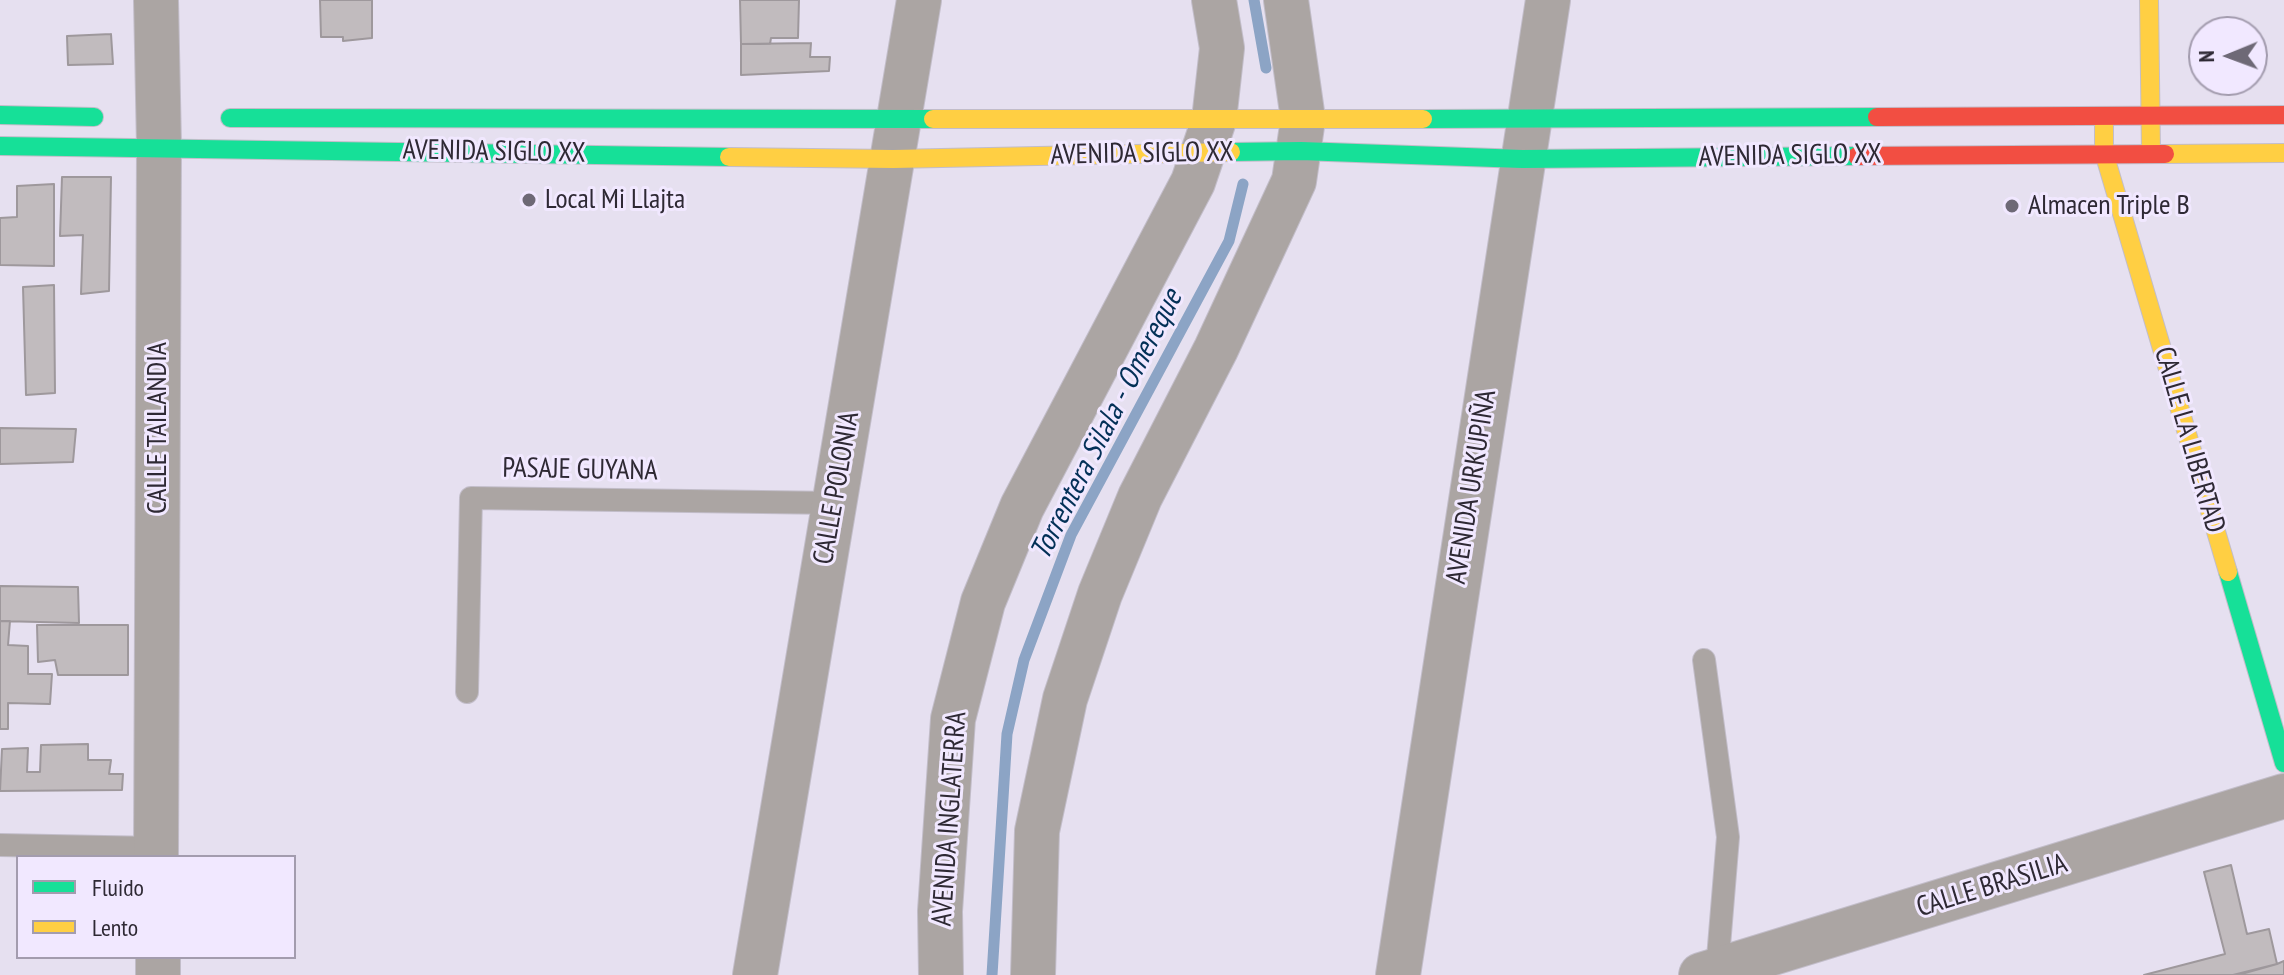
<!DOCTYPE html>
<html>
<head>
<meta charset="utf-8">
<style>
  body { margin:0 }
  #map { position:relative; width:2284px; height:975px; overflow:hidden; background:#e6e0f0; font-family:"PT Sans Narrow",sans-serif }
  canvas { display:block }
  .legend { position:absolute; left:16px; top:855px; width:280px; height:104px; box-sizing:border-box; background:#f1e8ff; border:2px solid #a39cae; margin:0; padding:10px 14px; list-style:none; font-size:24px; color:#2e2934 }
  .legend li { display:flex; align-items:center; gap:16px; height:40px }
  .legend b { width:40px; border:2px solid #a39cae }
  .north { position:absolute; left:2188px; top:16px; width:80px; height:80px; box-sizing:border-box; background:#f1e8ff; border:2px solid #a39cae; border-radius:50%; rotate:269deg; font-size:22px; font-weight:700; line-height:32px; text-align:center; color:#2e2934 }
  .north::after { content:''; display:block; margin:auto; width:28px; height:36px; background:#6e6976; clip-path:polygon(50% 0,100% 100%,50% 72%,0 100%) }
</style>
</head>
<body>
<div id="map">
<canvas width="2284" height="975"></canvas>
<ul class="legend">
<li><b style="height:10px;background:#16e098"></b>Fluido</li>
<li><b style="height:10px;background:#ffcf43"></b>Lento</li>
</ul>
<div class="north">N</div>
</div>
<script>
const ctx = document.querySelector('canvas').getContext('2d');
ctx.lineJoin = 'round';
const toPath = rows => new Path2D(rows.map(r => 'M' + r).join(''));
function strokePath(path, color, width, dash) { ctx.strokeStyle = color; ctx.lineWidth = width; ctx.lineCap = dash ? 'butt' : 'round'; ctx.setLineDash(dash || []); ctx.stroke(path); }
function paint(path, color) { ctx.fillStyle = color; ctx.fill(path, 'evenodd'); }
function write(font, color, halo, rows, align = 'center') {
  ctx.font = font + ' "PT Sans Narrow",sans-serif'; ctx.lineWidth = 6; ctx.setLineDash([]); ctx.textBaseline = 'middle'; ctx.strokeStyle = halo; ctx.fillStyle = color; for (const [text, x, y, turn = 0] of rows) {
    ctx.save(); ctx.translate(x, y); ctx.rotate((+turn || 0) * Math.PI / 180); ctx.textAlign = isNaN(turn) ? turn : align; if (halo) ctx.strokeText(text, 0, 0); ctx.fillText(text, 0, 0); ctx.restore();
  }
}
const stream = toPath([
  [1254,0,1266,68],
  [992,975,1007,734,1024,660,1071,535,1229,241,1243,184]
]);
const building = toPath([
  [320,0,372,0,372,38,343,41,343,37,321,37,320,0],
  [740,0,799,0,798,38,771,38,770,44,741,44,740,0],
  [111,34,113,64,68,65,67,36,111,34],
  [811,43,810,57,830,57,829,71,741,75,741,44,811,43],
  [62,177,111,177,109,291,81,294,83,235,60,236,62,177],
  [54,184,54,266,0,265,0,218,17,217,17,186,54,184],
  [54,285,55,393,26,395,23,287,54,285],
  [0,428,76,429,73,462,0,464,0,428],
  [0,586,78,587,79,623,0,621,0,586],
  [0,621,10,621,8,645,28,646,28,674,52,674,50,704,8,703,8,729,0,729,0,621],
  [37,625,128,625,128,675,58,675,55,660,38,662,37,625],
  [88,744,88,760,111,760,109,774,123,774,122,790,0,791,2,749,28,748,27,772,40,772,41,745,88,744],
  [2231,865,2247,934,2269,929,2277,964,2233,975,2144,975,2225,954,2204,872,2231,865],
  [2284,961,2284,975,2238,975,2277,964,2284,961]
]);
const lane = toPath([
  [1704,660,1728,837,1717,970],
  [467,692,471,498,835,503],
  [0,845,156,848]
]);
const street = toPath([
  [156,857,159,146,156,0],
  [158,957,158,975],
  [755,975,919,0],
  [941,975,940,911,953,719,983,602,1022,507,1193,182,1214,120,1222,48,1214,0],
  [1033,975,1037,831,1065,699,1100,594,1140,497,1216,349,1294,181,1303,119,1286,0],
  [1398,975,1548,0],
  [1701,975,2284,796]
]);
const fast = toPath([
  [0,115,94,117],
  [230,118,933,119],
  [1423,119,1877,117],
  [0,146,729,157],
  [1231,152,1301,151,1522,159,1857,156],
  [2228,572,2284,763]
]);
const slow = toPath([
  [2149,0,2151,153],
  [933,119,1423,119],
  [2104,119,2104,153,2228,572],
  [2165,154,2284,153],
  [729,157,893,159,1231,152]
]);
const jam = toPath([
  [1877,117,2284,115],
  [1857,156,2165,154]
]);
const markers = [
  [529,200,8,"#6e6976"],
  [2012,206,8,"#6e6976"]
];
const streetNames = [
  ["AVENIDA SIGLO XX",494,152,1],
  ["AVENIDA SIGLO XX",1142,154,-1],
  ["AVENIDA SIGLO XX",1790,156,-1],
  ["CALLE TAILANDIA",158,428,-90],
  ["CALLE LA LIBERTAD",2189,440,74],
  ["PASAJE GUYANA",580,470,1],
  ["AVENIDA URKUPIÑA",1472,487,-81],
  ["CALLE POLONIA",837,488,-80],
  ["AVENIDA INGLATERRA",950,819,-86],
  ["CALLE BRASILIA",1992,886,-17]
];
const poiNames = [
  ["Local Mi Llajta",545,200],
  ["Almacen Triple B",2028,206]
];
const waterNames = [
  ["Torrentera Silala - Omereque",1107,425,-63]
];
strokePath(stream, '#8ca4c5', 11);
paint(building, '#c1bbbe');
strokePath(building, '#9e989c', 2);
strokePath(lane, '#c2bdc9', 24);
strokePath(street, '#c2bdc9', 46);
strokePath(fast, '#c2bdc9', 20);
strokePath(slow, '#c2bdc9', 20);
strokePath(jam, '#c2bdc9', 20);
strokePath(lane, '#aba5a3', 22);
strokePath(street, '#aba5a3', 44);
strokePath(fast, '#16e098', 18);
strokePath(slow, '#ffcf43', 18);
strokePath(jam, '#f24e42', 18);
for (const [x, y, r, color] of markers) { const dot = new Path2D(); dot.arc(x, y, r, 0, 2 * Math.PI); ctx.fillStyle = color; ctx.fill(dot); strokePath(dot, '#f1e8ff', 3); }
write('28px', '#2e2934', '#f1e8ff', streetNames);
write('28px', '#2e2934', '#f1e8ff', poiNames, 'left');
write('italic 30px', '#033057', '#f1e8ff', waterNames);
</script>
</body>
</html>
